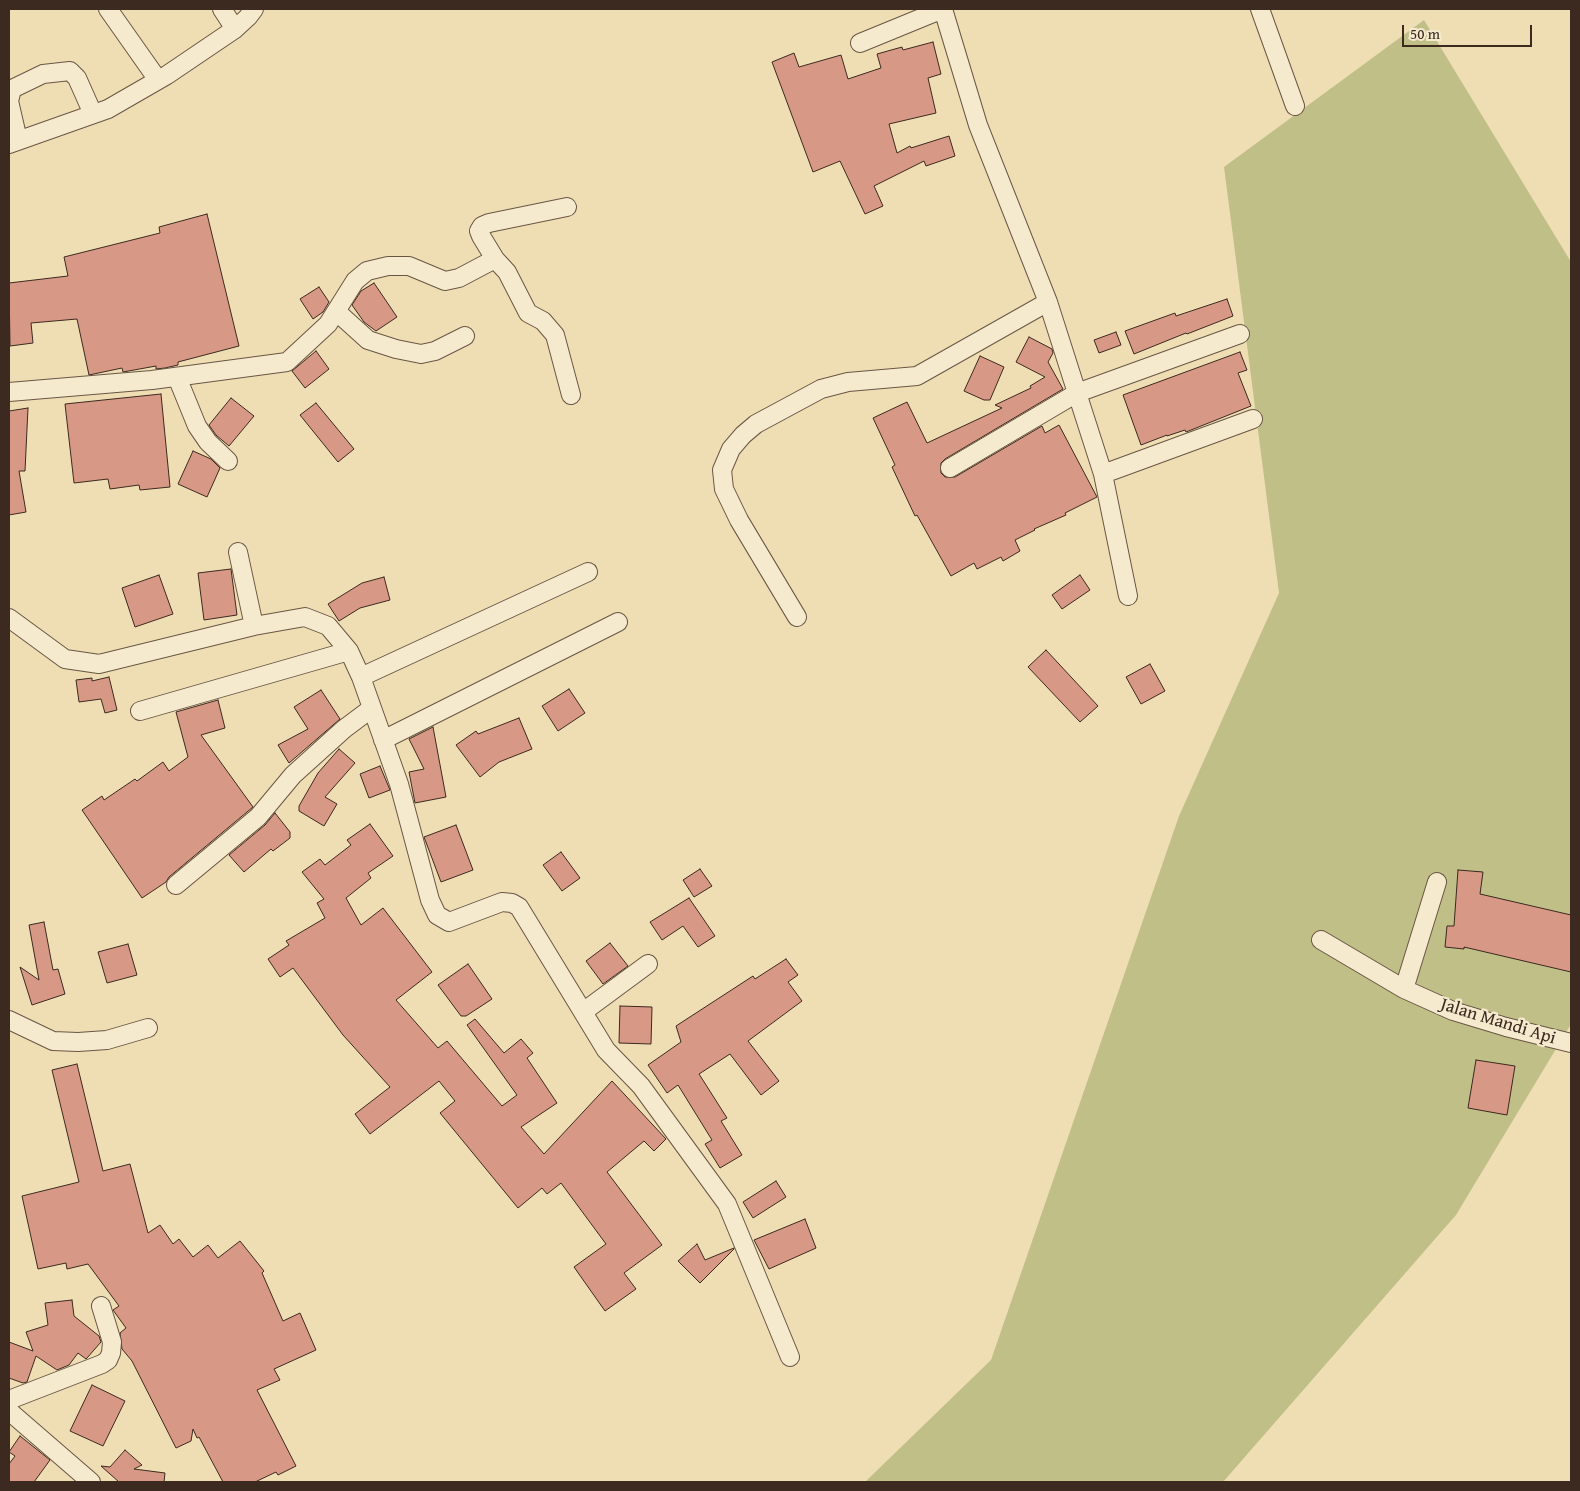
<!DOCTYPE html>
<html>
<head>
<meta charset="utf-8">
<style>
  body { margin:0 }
  #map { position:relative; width:1580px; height:1491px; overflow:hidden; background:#efdeb4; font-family:"Gentium Book Plus",serif }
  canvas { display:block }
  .frame { position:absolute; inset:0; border:10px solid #3c291f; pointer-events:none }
  .scale { position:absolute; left:1402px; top:25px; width:130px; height:22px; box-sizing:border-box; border:2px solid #3c291f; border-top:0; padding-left:6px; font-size:15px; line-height:18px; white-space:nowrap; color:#3c291f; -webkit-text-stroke:4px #f5eace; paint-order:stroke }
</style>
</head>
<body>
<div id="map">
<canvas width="1580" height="1491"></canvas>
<div class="frame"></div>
<div class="scale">50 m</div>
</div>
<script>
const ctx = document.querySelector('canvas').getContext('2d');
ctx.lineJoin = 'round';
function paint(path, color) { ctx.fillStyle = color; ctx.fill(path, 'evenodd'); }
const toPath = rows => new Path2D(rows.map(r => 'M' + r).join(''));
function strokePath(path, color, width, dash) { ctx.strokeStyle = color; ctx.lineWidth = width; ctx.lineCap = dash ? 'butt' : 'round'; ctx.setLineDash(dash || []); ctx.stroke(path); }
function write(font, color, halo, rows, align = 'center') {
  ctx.font = font + ' "Gentium Book Plus",serif'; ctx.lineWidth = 4.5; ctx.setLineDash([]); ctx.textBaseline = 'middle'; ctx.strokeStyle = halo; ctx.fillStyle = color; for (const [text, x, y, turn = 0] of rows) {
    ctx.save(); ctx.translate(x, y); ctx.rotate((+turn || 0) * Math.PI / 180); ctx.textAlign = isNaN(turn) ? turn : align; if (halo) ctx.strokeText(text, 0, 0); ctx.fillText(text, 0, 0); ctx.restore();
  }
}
const green = toPath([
  [1424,20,1571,262,1571,1024,1456,1215,1223,1482,865,1482,991,1360,1179,816,1279,593,1224,167]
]);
const building = toPath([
  [933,42,941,74,928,78,936,113,889,124,897,153,910,146,911,148,949,136,955,156,926,166,924,161,874,186,883,206,865,214,840,161,813,172,772,62,794,53,799,67,841,55,848,79,881,68,877,54,902,47,903,50,933,42],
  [207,214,239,346,178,362,178,365,165,368,156,369,156,366,123,372,122,368,89,375,77,319,31,323,33,343,10,346,9,283,68,276,64,257,160,233,159,227,207,214],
  [374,283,397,317,376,331,364,322,352,305,361,291,374,283],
  [319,287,329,302,323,312,313,319,300,299,319,287],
  [1227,299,1233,316,1187,334,1186,333,1134,354,1125,331,1175,313,1176,316,1227,299],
  [1116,332,1121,345,1099,353,1094,340,1116,332],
  [1029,337,1052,349,1053,353,1048,362,1063,389,945,459,941,463,941,473,945,477,955,477,1042,426,1045,433,1059,425,1097,497,1065,513,1066,515,1034,529,1035,530,1015,540,1020,551,1003,561,1001,557,977,569,974,563,951,576,917,515,915,516,892,467,895,465,873,418,907,402,927,443,1002,408,995,405,1031,388,1030,386,1045,377,1016,362,1029,337],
  [316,351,329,369,305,388,292,371,316,351],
  [1240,352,1247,370,1238,373,1251,406,1186,432,1185,430,1167,436,1167,435,1141,445,1123,395,1240,352],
  [980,356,1004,367,990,400,984,400,964,391,980,356],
  [161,394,170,487,140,490,139,485,110,489,108,479,74,483,65,404,161,394],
  [231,398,254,416,229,446,216,435,209,425,231,398],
  [316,403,354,449,338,462,300,415,316,403],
  [28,408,25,471,19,471,26,512,9,515,9,411,28,408],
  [193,451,211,459,220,468,207,497,178,484,193,451],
  [231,569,237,615,204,620,198,573,231,569],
  [159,575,173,614,135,627,122,588,159,575],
  [1080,575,1090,590,1062,609,1052,595,1080,575],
  [384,577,390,600,360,608,339,621,328,604,362,583,384,577],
  [1046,650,1098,706,1080,722,1028,667,1046,650],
  [1150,664,1165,691,1141,704,1126,677,1150,664],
  [109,677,117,710,105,713,101,699,79,702,76,680,92,678,92,681,109,677],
  [569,689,585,713,558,731,542,706,569,689],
  [321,690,340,719,289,763,278,745,308,729,294,707,321,690],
  [218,700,225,728,201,735,253,807,169,877,166,882,142,898,82,810,102,796,104,800,135,779,137,781,163,762,169,771,188,757,176,712,218,700],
  [519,718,532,749,499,762,480,777,456,745,476,731,478,734,519,718],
  [433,727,446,797,415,803,409,772,424,769,409,739,433,727],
  [339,749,355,763,325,797,337,804,324,826,299,811,299,806,318,773,339,749],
  [380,766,390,790,369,798,360,774,380,766],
  [275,813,290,832,290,838,273,851,271,849,244,872,229,855,265,825,275,813],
  [370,824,393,856,368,873,371,878,346,898,361,925,383,908,432,972,396,1000,438,1048,447,1041,502,1106,517,1095,467,1025,475,1019,504,1053,521,1039,533,1053,527,1058,557,1103,521,1127,544,1154,612,1081,666,1139,654,1151,644,1141,607,1172,662,1245,624,1273,636,1289,605,1311,574,1267,606,1244,561,1183,547,1194,542,1188,518,1208,440,1113,455,1101,439,1081,370,1134,355,1114,390,1087,343,1035,293,968,280,977,268,959,289,945,286,941,325,918,317,903,324,899,302,872,320,859,325,865,351,845,347,840,370,824],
  [456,825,473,870,441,882,424,837,456,825],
  [561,852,580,878,562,891,543,865,561,852],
  [700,869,712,886,694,897,683,880,700,869],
  [1458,870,1483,872,1480,894,1571,915,1571,972,1464,947,1464,949,1445,947,1447,926,1454,926,1458,870],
  [689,898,715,936,698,947,683,926,662,940,650,922,689,898],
  [44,922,53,970,58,969,65,994,32,1005,20,967,39,980,29,925,44,922],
  [610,943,628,966,603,984,586,961,610,943],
  [128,944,137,975,107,983,98,952,128,944],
  [786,959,798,975,788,982,802,1001,748,1041,779,1081,761,1095,730,1054,699,1074,727,1118,721,1121,742,1155,720,1168,705,1144,712,1140,678,1085,667,1093,648,1065,681,1042,676,1026,753,976,755,979,786,959],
  [468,964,492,999,466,1016,461,1016,438,985,468,964],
  [620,1006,652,1007,651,1044,619,1043,620,1006],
  [1476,1060,1515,1066,1507,1115,1468,1108,1476,1060],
  [77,1064,103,1171,130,1164,148,1233,160,1225,173,1244,179,1239,193,1257,208,1245,218,1258,240,1241,264,1271,262,1273,283,1321,300,1313,316,1350,274,1369,280,1380,257,1390,296,1466,278,1475,276,1472,255,1482,223,1482,199,1437,197,1438,193,1429,191,1441,176,1448,132,1361,122,1349,120,1333,126,1328,113,1310,119,1306,88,1264,67,1269,66,1263,38,1269,22,1196,79,1182,52,1070,77,1064],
  [776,1181,786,1197,753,1218,743,1202,776,1181],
  [805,1219,816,1248,769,1269,754,1240,805,1219],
  [697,1244,705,1260,734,1248,734,1249,700,1283,678,1261,697,1244],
  [72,1300,74,1316,99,1336,101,1342,87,1358,86,1359,78,1353,69,1365,57,1370,36,1356,27,1382,23,1383,9,1378,9,1342,33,1351,26,1332,48,1325,45,1303,72,1300],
  [92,1385,125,1401,103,1446,70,1431,92,1385],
  [20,1436,50,1460,34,1482,9,1482,9,1464,15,1456,9,1452,20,1436],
  [125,1450,142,1465,134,1469,165,1473,164,1482,119,1482,101,1466,110,1467,125,1450]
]);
const minor = toPath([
  [108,9,158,80],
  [222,9,235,29],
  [943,9,978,125,1048,302,1077,393,1103,474,1128,596],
  [1260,9,1295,106],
  [860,43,943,9],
  [18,140,9,101,12,89,43,74,70,71,77,78,93,114],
  [9,144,108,109,167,75,235,29,248,17,254,9],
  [495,259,507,272,528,313,543,321,555,335,571,395],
  [337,312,368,340,396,349,421,354,435,351,465,336],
  [177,377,197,426,208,442,228,461],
  [9,392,152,380,287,362,328,324,355,281,367,271,388,266,409,266,445,281,459,278,495,259,481,236,479,231,482,226,489,223,567,207],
  [950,468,1077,393,1240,334],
  [1103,474,1253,419],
  [238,552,254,626],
  [797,617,739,520,724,489,722,470,731,449,743,435,756,424,821,389,848,382,917,376,1048,302],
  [9,618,65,659,99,664,254,626,305,617,328,626,349,651,361,677,399,784,430,900,437,915,449,922,502,902,512,903,519,907,606,1050,641,1086,727,1204,790,1357],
  [361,677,588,572],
  [140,711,349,651],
  [383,740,618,622],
  [176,885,258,817,293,775,344,729,372,708],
  [1321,940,1404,989,1453,1011,1506,1027,1571,1043],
  [1404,989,1437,882],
  [583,1012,648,964],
  [9,1020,53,1041,78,1042,107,1040,148,1028],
  [9,1400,102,1364,108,1360,111,1353,112,1342,101,1306],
  [9,1411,91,1482]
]);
const streetNames = [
  ["Jalan Mandi Api",1498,1022,17]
];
paint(green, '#c0bf88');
paint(building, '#d89886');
strokePath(building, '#3c291f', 1);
strokePath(minor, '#695644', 20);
strokePath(minor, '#f5eace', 18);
write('18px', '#3c291f', '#f5eace', streetNames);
</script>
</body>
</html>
